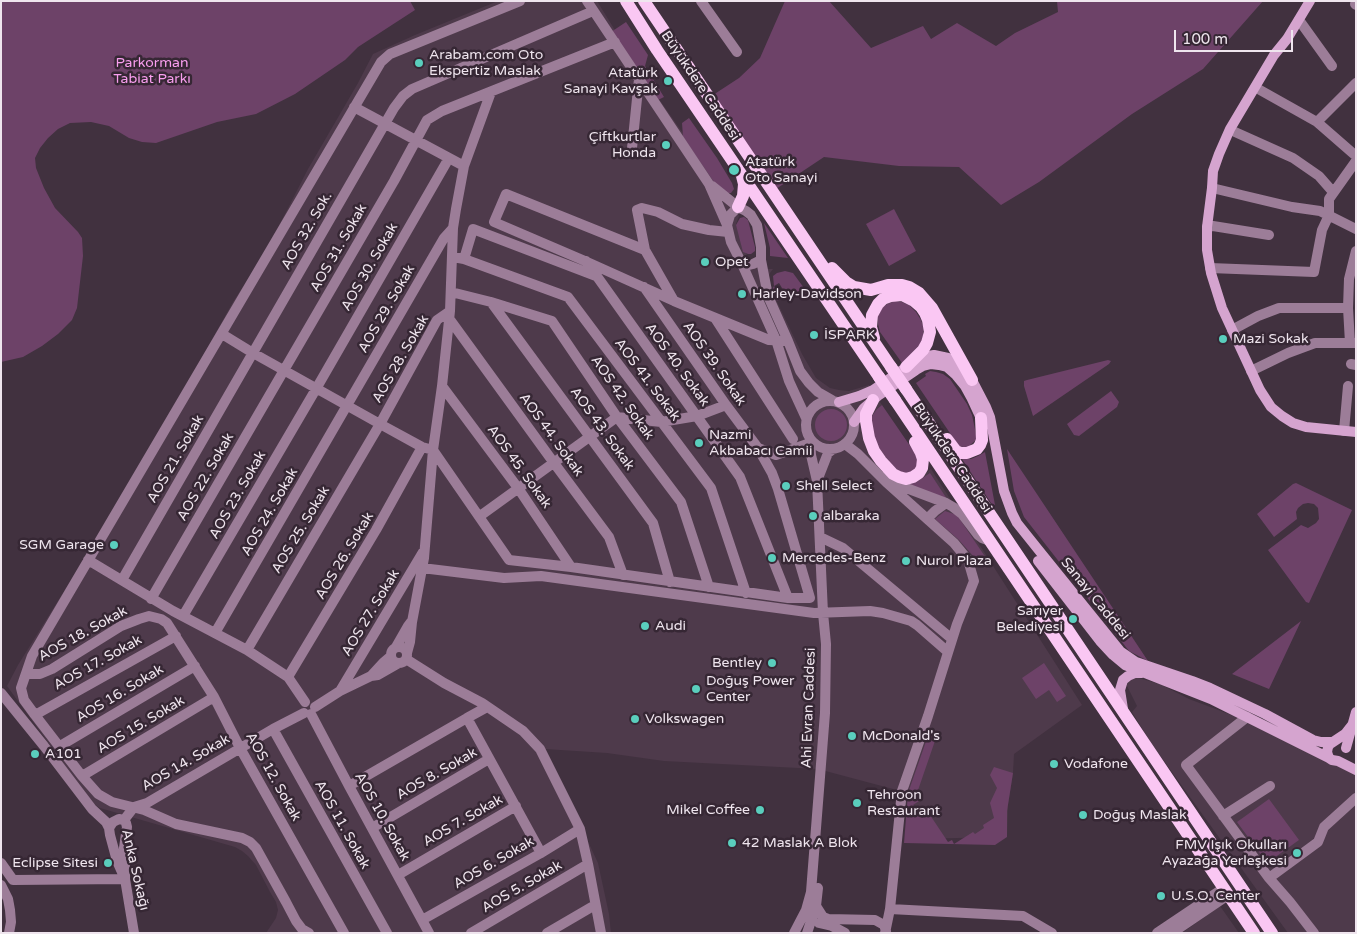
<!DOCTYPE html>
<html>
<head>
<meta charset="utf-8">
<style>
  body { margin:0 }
  #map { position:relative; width:1357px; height:934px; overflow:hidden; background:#41313f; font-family:"Varela Round",sans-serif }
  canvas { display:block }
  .frame { position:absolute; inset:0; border:2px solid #efe5ee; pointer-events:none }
  .scale { position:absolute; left:1174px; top:30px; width:119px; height:22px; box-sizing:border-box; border:2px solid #efe5ee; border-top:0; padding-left:6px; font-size:15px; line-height:18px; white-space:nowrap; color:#efe5ee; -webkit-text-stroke:4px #362734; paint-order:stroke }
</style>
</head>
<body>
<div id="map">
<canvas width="1357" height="934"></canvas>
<div class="frame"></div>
<div class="scale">100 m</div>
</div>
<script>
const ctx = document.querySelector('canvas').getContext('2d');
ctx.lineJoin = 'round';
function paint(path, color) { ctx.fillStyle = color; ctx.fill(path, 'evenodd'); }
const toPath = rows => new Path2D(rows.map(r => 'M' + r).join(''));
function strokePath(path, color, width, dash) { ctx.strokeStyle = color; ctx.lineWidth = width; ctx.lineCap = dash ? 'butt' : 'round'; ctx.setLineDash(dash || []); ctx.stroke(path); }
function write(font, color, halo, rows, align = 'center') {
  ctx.font = font + ' "Varela Round",sans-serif'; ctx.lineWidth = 5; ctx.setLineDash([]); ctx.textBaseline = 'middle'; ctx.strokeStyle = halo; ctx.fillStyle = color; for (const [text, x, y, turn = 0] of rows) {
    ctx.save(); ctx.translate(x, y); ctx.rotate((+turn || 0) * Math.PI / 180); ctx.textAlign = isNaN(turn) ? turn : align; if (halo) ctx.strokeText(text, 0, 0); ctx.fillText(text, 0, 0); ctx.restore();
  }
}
const built = toPath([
  [498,1,597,1,645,79,717,182,728,193,739,216,736,224,751,267,758,266,760,269,773,269,770,273,768,279,769,285,802,354,816,378,830,388,839,390,849,391,869,385,882,405,877,409,917,479,931,469,1082,705,1014,754,1013,773,1008,805,1007,837,908,839,908,793,818,769,664,761,607,753,545,749,598,863,609,914,611,933,266,933,276,918,278,910,276,902,270,892,256,865,248,856,242,851,235,847,100,808,92,803,7,686,18,665,104,527,196,368,233,302,262,257,285,214,308,169,358,83,373,54,415,35],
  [1131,676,1160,684,1189,699,1245,720,1356,772,1356,933,1288,933,1151,743,1132,712,1137,706,1125,682],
  [1220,906,1239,933,1182,933]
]);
const green = toPath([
  [1,1,410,1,415,10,358,47,345,60,295,94,256,114,217,122,156,143,142,142,129,138,109,126,91,122,70,123,58,129,48,138,40,148,35,158,36,168,44,188,55,208,78,232,82,238,83,256,77,308,72,320,58,334,42,346,23,357,1,362],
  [785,1,829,1,871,48,923,26,931,39,957,23,996,46,1015,33,1058,12,1057,1,1263,1,1203,69,1132,114,1039,182,1001,205,959,167,899,166,824,157,776,189,713,95,739,78,760,58],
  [626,22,648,55,645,66,664,97,656,101,611,32],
  [689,118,717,158,732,183,734,189,731,193,726,193,714,182,683,137,682,123],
  [894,209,916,251,889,266,866,224],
  [744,217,748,220,749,224,755,247,755,251,751,254,748,254,743,252,736,225,740,218],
  [764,223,788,258,770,256,770,248],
  [785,271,793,273,804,288,788,298,779,283,774,286,781,299,777,301,772,290,774,286,773,276,777,273],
  [895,301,902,302,909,305,916,312,921,320,924,328,922,342,902,363,880,332,878,324,878,316,882,308,887,304],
  [1108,360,1111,361,1109,364,1033,416,1024,386,1024,381,1027,380],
  [930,371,936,372,943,374,950,379,967,404,972,415,977,439,968,447,963,447,959,446,956,442,916,383,926,376,925,374],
  [1111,391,1119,402,1117,407,1079,436,1074,435,1067,424],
  [882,405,917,456,918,465,912,472,905,473,899,471,891,464,873,440,870,419,877,409],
  '815 425a16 16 0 1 1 32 0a16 16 0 1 1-32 0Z',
  [1007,449,1148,661,1129,651,1024,517,1014,491],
  [985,452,995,505,993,506,962,459,971,459,978,456],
  [930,473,947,499,909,485,918,481],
  [1296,483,1352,510,1309,603,1306,602,1268,550,1301,525,1308,528,1316,523,1319,519,1318,508,1314,504,1308,503,1303,504,1298,508,1296,512,1297,519,1274,537,1257,514,1293,484],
  [945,511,957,515,988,561,981,565,959,540,935,519],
  [1301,621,1269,689,1232,674],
  [1044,663,1066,696,1057,702,1049,690,1036,699,1022,678],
  [931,727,937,735,916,796,919,801,913,805,922,818,926,815,925,814,928,812,948,842,952,840,954,844,973,832,975,834,984,828,983,825,994,818,990,803,997,788,990,775,994,767,1013,773,1007,811,1007,837,995,845,904,843,908,793],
  [1269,799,1299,840,1267,863,1237,822]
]);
const street = toPath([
  [587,1,709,184,727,225],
  [701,1,737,52],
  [1355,4,1356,5],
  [1299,20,1332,66],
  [1260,90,1317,122,1356,156],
  [354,107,464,166],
  [1317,122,1356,83],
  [1235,132,1293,158,1319,176,1333,192],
  [632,148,639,79],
  [712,186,738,207],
  [1212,188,1292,207,1320,211,1356,229],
  [1207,227,1213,226,1269,235],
  [645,250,506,194,494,222,585,261,674,301,769,340,788,341],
  [453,257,464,259,568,297,711,488,746,593],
  [464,259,473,229,596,276],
  [761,260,753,264,745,266,742,264,731,242,727,225,730,215,738,207,746,211,751,215,757,225,761,247,761,260,768,296,788,341,800,371,809,383,818,392,832,400],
  [586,261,740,477,788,598],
  [742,264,776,340,789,381,806,418],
  [1210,268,1314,272,1322,230,1329,215,1329,199,1356,161],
  [451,292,491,302,552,321,617,417,681,502,709,587],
  [674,301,645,250,637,210,642,208,658,212,682,224,709,230,728,232],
  [491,302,653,523,670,582],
  [448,317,554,463,609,537,623,575],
  [715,318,793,439],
  [1232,330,1258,316,1279,308,1348,308],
  [222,334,253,353,380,424,422,447,433,450,509,560,571,567,788,598,810,598,778,489,772,473,758,448,726,405,644,287],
  [1350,343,1348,308,1349,279,1356,251],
  [1351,364,1356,365],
  [1251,371,1288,353,1315,343,1356,343],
  [442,386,518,488,571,567],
  '806 425a24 24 0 1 1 48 0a24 24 0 1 1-48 0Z',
  [1344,431,1348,386],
  [845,444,858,454,886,482,954,543,968,560,974,581,957,624,928,716,902,791,890,909,885,933],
  [758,448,776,455,810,443],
  [885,476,901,486,946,503,953,507,962,514,978,535,982,538,990,541],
  [817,481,828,453,833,449],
  [480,516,617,417,661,422,697,416,726,405],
  [927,519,935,511,946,503],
  [820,537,843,548,952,639],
  [88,560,173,611,247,650,288,677,305,702],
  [422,568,504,578,541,576,814,613,870,611,883,613,911,621,917,625,948,652],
  [122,580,394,108,403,96,412,89,593,11],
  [151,599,394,181,427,120,442,111,615,42],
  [183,616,316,389,449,158],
  [215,633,444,238,453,228],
  '391 655a8 8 0 1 1 16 0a8 8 0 1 1-16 0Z',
  [396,647,408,626,411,622],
  [247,650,380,424,437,320,450,311],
  [407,653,410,642,412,622,424,558,433,450,442,386,450,311,453,228,456,209,464,166,491,92],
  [406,659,444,683,482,703,523,731,540,749,580,829,588,864,601,933],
  [27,672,31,674,40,674,52,669,121,626,139,619,149,616,161,619,167,623,214,697,240,748,344,933],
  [372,675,384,662,391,656],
  [288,677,376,530,422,447],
  [340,691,423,552],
  [1,693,44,746,92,809,106,822,109,828],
  [315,707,340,691,371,676,378,675,399,663],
  [311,714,349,786,429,933],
  [35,715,176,636],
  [1247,717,1186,765,1269,878,1290,902,1314,933],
  [467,718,487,707],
  [273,729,387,933],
  [60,746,195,666],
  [82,776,214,697],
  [349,786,467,718,541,853],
  [1223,816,1270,786],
  [124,820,134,807,147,803,273,729,304,713],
  [372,828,489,759],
  [1,863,13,880,125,879],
  [398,875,516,806],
  [1269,878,1318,842,1324,827,1356,798],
  [125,879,125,863,124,848,127,827,126,823,124,820,119,819,113,822,109,828,110,835,117,861,125,879,134,933],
  [1,885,8,899,10,910,11,922,9,933],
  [816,906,823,917,828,919,875,920,884,925,886,931],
  [890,909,1023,916,1052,933],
  [422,920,541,853,580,829],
  [819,923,832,926,845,933],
  [309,933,302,929,296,921,286,902,256,848,250,842,242,838,176,824,144,810,112,802,98,794,82,776,35,715,24,700,21,688,32,656,381,62,390,54,520,1],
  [471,933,588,864],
  [547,933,595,905],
  [794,933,806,910,811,892,825,713,826,644,823,613,817,481,811,455,810,439],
  [807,933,816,906,818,888],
  [1157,933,1224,888],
  [1172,933,1228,895]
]);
const secondary = toPath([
  [1310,1,1287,39,1274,55,1230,129,1219,154,1213,171,1212,188,1207,227,1207,250,1211,273,1222,308,1260,390,1271,407,1282,416,1293,423,1306,427,1356,432],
  [914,362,924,357,934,355,948,358,960,366,972,380,986,407,990,417,1004,491,1012,513,1017,523,1037,548,1120,651,1136,662,1192,681,1210,688,1265,714,1313,740,1321,742,1332,742],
  [839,402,859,396,873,390,902,370],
  [854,422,864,408,879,395,916,370,923,366,931,364,939,365,947,367,956,375,965,386,971,397,984,425],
  [1038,561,1100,641,1113,655,1125,665,1211,699,1329,758],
  [1123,709,1120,690,1123,680,1128,676,1135,673,1142,673],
  [1356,720,1345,734,1330,744,1328,747,1327,752,1329,758,1332,760,1338,761,1356,770],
  [1346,748,1356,712]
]);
const primary = toPath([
  [626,1,657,50,879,377],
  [644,1,891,367],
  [738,207,743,196,744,184,742,176],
  [832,268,846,282,854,287,871,290,888,285,902,285,909,287,919,293,932,308,972,380],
  [874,338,871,327,872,315,878,304,883,299,891,296,902,295,914,301,921,307,925,313,928,320,930,332,927,343,923,350,906,367],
  [906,389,1272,933],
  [873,400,866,414,866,421,869,438,874,451,881,461,893,474,899,477,906,479,913,477,919,473,922,468,923,459,921,453,915,442],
  [895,400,1254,933],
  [947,439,956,451,961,453,967,453,977,449,980,445,982,440,981,418]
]);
const primaryBridge = toPath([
  [891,367,906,389],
  [879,377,895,400]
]);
const markers = [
  [419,63,5,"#5acebd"],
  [668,81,5,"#5acebd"],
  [666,145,5,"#5acebd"],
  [734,170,6,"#5acebd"],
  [705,262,5,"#5acebd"],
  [742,294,5,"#5acebd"],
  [814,335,5,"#5acebd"],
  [1223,339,5,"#5acebd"],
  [699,443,5,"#5acebd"],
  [786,486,5,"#5acebd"],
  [813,516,5,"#5acebd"],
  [114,545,5,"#5acebd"],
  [772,558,5,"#5acebd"],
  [906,561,5,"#5acebd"],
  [1073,619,5,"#5acebd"],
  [645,626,5,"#5acebd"],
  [772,663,5,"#5acebd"],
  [696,689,5,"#5acebd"],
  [635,719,5,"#5acebd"],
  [852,736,5,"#5acebd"],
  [35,754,5,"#5acebd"],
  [1054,764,5,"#5acebd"],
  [857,803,5,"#5acebd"],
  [760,810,5,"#5acebd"],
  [1083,815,5,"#5acebd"],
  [732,843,5,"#5acebd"],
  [1297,853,5,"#5acebd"],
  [108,863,5,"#5acebd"],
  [1161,896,5,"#5acebd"]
];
const poiNames = [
  ["Arabam.com Oto",429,55],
  ["Ekspertiz Maslak",429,71],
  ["Atatürk",658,73,"right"],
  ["Sanayi Kavşak",658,89,"right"],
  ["Çiftkurtlar",656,137,"right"],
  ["Honda",656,153,"right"],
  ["Atatürk",745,162],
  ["Oto Sanayi",745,178],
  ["Opet",715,262],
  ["Harley-Davidson",752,294],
  ["İSPARK",824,335],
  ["Mazi Sokak",1233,339],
  ["Nazmi",709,435],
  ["Akbabacı Camii",709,451],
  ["Shell Select",796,486],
  ["albaraka",823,516],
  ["SGM Garage",104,545,"right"],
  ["Mercedes-Benz",782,558],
  ["Nurol Plaza",916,561],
  ["Sarıyer",1063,611,"right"],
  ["Belediyesi",1063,627,"right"],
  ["Audi",655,626],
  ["Bentley",762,663,"right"],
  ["Doğuş Power",706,681],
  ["Center",706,697],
  ["Volkswagen",645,719],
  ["McDonald's",862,736],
  ["A101",45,754],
  ["Vodafone",1064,764],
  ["Tehroon",867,795],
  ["Restaurant",867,811],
  ["Mikel Coffee",750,810,"right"],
  ["Doğuş Maslak",1093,815],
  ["42 Maslak A Blok",742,843],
  ["FMV Işık Okulları",1287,845,"right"],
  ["Ayazağa Yerleşkesi",1287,861,"right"],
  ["Eclipse Sitesi",98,863,"right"],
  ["U.S.O. Center",1171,896]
];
const parkNames = [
  ["Parkorman",152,63],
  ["Tabiat Parkı",152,79]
];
const streetNames = [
  ["Büyükdere Caddesi",700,86,56],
  ["AOS 32. Sok.",307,231,-60],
  ["AOS 31. Sokak",339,248,-60],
  ["AOS 30. Sokak",370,267,-60],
  ["AOS 29. Sokak",387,309,-60],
  ["AOS 28. Sokak",401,359,-60],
  ["AOS 39. Sokak",714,364,55],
  ["AOS 40. Sokak",677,365,54],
  ["AOS 41. Sokak",647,380,53],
  ["AOS 42. Sokak",622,398,55],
  ["AOS 43. Sokak",602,429,54],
  ["AOS 44. Sokak",551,435,54],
  ["Büyükdere Caddesi",952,458,56],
  ["AOS 21. Sokak",176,459,-60],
  ["AOS 45. Sokak",519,467,54],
  ["AOS 22. Sokak",206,477,-60],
  ["AOS 23. Sokak",238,495,-60],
  ["AOS 24. Sokak",270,512,-60],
  ["AOS 25. Sokak",301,530,-59],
  ["AOS 26. Sokak",345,556,-59],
  ["Sanayi Caddesi",1095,599,51],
  ["AOS 27. Sokak",371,613,-59],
  ["AOS 18. Sokak",83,634,-29],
  ["AOS 17. Sokak",98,663,-29],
  ["AOS 16. Sokak",120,694,-31],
  ["Ahi Evran Caddesi",809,708,-88],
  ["AOS 15. Sokak",141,725,-31],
  ["AOS 14. Sokak",186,763,-30],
  ["AOS 8. Sokak",437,774,-30],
  ["AOS 12. Sokak",273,777,61],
  ["AOS 10. Sokak",382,817,61],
  ["AOS 7. Sokak",463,821,-30],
  ["AOS 11. Sokak",342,825,61],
  ["AOS 6. Sokak",494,863,-30],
  ["Anka Sokağı",135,870,77],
  ["AOS 5. Sokak",522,887,-30]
];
paint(built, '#4e3a4b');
paint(green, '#6d4268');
strokePath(street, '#9c7d98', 10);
strokePath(secondary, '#d5a4cf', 10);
strokePath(primary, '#fac7f3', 12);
strokePath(primaryBridge, '#fac7f3', 12);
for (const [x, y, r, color] of markers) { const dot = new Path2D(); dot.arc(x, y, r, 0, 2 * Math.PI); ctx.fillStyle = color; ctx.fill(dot); strokePath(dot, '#362734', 2); }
write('14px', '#efe5ee', '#362734', poiNames, 'left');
write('14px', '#f99eef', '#362734', parkNames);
write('14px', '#efe5ee', '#362734', streetNames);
</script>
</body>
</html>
